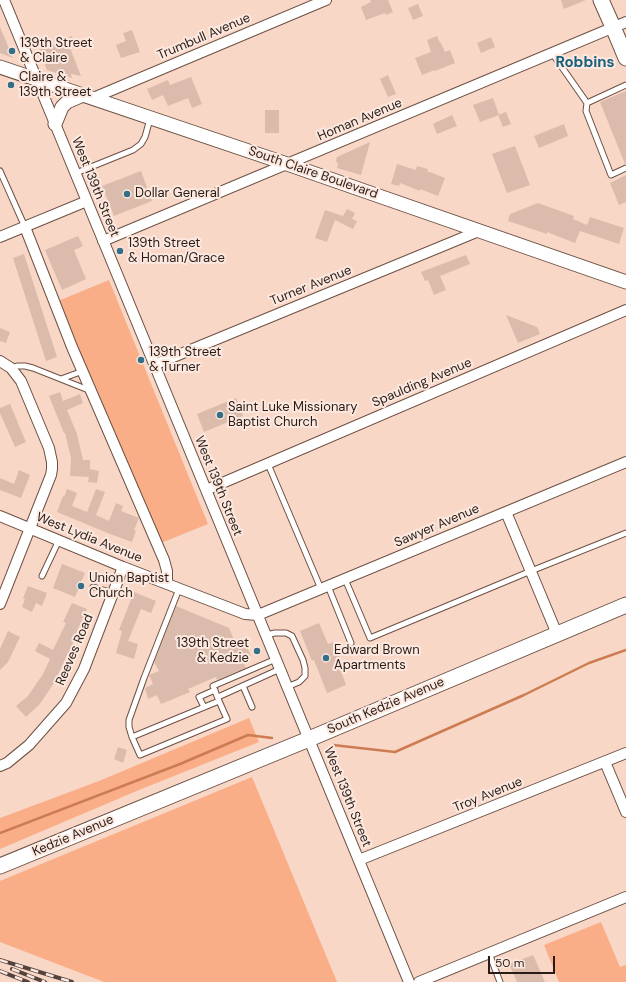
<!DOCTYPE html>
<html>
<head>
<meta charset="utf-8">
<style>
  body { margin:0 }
  #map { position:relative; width:626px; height:982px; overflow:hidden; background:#f9d7c7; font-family:"DM Sans",sans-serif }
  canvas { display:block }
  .scale { position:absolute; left:488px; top:956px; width:67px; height:18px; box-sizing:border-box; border:2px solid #281c17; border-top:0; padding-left:5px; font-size:12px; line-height:14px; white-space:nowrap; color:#281c17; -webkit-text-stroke:3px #fce8de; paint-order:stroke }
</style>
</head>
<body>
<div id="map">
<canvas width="626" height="982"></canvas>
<div class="scale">50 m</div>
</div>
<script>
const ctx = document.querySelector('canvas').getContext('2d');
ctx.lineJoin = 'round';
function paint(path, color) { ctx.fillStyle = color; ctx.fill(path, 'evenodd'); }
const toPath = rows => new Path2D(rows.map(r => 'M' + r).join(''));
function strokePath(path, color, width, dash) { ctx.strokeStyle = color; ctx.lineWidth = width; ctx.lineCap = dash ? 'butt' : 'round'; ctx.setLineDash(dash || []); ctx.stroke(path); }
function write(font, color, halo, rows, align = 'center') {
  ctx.font = font + ' "DM Sans",sans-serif'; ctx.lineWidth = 4; ctx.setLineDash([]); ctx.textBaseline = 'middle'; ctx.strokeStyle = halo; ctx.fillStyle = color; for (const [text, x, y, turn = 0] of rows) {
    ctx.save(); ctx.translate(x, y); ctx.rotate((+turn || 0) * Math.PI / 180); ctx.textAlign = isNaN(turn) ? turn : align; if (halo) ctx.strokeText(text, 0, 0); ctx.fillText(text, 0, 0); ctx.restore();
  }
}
const green = toPath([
  [109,280,208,524,161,543,58,301],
  [249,718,259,742,139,790,0,849,0,818,99,781],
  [252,777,337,982,104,982,0,942,0,881],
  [601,922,620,967,626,965,626,982,559,982,544,945]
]);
const stream = toPath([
  [333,745,395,752,524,695,589,663,626,650],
  [0,833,180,764,248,735,272,738]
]);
const building = toPath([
  [370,0,388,0,393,12,386,15,385,13,366,20,361,7,371,2],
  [561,0,586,0,564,9],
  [418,4,423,16,413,20,408,8],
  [0,27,13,58,0,53],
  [132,30,140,52,121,58,116,45,126,41,123,33],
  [72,36,75,46,70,48,81,76,71,74,72,78,47,70,39,50],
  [437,36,440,43,441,43,445,52,450,50,455,63,435,71,435,70,422,75,415,58,431,52,427,40],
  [491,37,495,47,481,53,477,43],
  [388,75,396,94,388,97,380,79],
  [191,77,202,104,192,108,188,98,168,106,163,95,152,100,147,89,168,80,170,85],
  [626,91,626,164,625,164,600,102],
  [493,98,499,115,480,122,473,105],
  [265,110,279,110,279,133,265,133],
  [506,112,511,124,503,127,498,115],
  [452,115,457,126,437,134,433,124],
  [564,124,568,136,539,148,534,136],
  [370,142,361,175,337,168,338,164,336,161,337,157],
  [515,146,530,185,507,193,492,154],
  [397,164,416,170,417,166,428,169,427,171,445,178,438,196,420,189,420,191,400,183,399,186,391,184],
  [141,171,152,201,114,216,102,186],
  [626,175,626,202,619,205,610,183],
  [538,203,574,216,573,219,587,225,590,217,624,228,619,244,580,231,575,243,547,232,547,234,508,221,510,214],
  [347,209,355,213,352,219,357,221,353,229,335,220,327,242,315,238,325,210,343,216],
  [78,236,83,246,74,250,86,279,62,290,45,250],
  [24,254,57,357,46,361,13,258],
  [466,255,470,264,440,276,446,290,434,295,428,280,425,281,421,272],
  [506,315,537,327,540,334,518,343],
  [0,328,10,332,6,343,0,341],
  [60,392,63,401,80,394,83,403,67,410,77,434,83,460,90,460,90,469,99,471,97,483,88,482,89,477,70,476,71,458,65,433,64,433,49,396],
  [236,398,243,416,204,432,197,414],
  [10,404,26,442,15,447,0,413,0,408],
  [19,470,30,475,21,498,0,490,0,478,14,484],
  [67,489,77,493,72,506,87,512,96,489,105,492,96,515,109,521,116,503,123,506,121,511,139,518,134,530,136,531,132,542,110,534,57,512,63,496,64,497],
  [62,564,85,573,75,597,53,588],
  [28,586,47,593,42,606,36,603,32,612,22,607,25,599,23,598],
  [134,592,156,601,151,613,141,609,128,641,138,644,134,659,116,653,122,631,119,630],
  [72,603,87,609,76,633,77,634,54,683,39,705,26,717,16,706,28,696,43,674,50,659,35,651,39,643,53,650,66,623,63,622],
  [176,606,229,628,238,649,246,645,251,656,242,659,246,668,217,680,216,677,188,689,190,692,161,704,157,695,148,699,145,688,153,684,149,675,159,671,154,662],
  [319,623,328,644,333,642,342,662,338,663,346,685,327,693,314,660,312,661,300,631],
  [8,631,20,637,8,662,0,670,0,649],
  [118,747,127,750,123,763,114,759],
  [533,955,545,982,517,982,509,964]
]);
const service = toPath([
  [552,53,587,103],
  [626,85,587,103,586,111,611,175,626,168],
  [0,171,25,227],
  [76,173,133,150,141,144,145,137,150,119],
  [11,368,17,366,25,366,33,368,91,391],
  [61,379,83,371],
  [268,464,321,589],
  [42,576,59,540],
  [345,579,370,638,531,571,626,533],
  [328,586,351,643],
  [93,587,113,593],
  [266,635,275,633,286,633,292,636,303,660,305,668,305,676,299,682,287,687],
  [243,686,252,707],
  [218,697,280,669],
  [219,701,132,737,140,755,227,719,219,701,213,686,276,659],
  [204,707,199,697,215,690],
  [132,737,129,727,129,720,144,678,179,589],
  [489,953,500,982]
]);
const minor = toPath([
  [4,0,409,982],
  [93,98,326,0],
  [25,227,72,347,164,560,167,571,167,584],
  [0,237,87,201],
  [103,241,626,22],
  [0,361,11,368,21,381,49,448,52,462,52,469,51,475,0,604],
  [154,365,479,231],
  [206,490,626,310],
  [506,512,557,634],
  [0,516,123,567,245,614,258,615,626,462],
  [605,762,626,812],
  [0,766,7,763,29,745,66,703,84,669,123,567],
  [359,860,626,753],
  [419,982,626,897]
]);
const tertiary = toPath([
  [0,67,287,164,626,282],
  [55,124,62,107,67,102,83,95]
]);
const secondary = toPath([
  [601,0,613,27,626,58],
  [0,866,309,739,626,605]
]);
const rail = toPath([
  [0,960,72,982],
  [12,969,45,982],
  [0,971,28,982]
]);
const markers = [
  [12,51,4,"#346f87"],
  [11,85,4,"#346f87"],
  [127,194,4,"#346f87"],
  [120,251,4,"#346f87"],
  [141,360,4,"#346f87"],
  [220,415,4,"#346f87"],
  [81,586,4,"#346f87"],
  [257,651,4,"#346f87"],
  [326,658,4,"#346f87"]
];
const streetNames = [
  ["Trumbull Avenue",204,37,-23],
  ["Homan Avenue",360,120,-23],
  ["South Claire Boulevard",313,173,19],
  ["West 139th Street",95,187,68],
  ["Turner Avenue",311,286,-22],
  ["Spaulding Avenue",422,383,-23],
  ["West 139th Street",218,486,68],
  ["Sawyer Avenue",437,526,-23],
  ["West Lydia Avenue",89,538,22],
  ["Reeves Road",75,650,-67],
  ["South Kedzie Avenue",386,706,-23],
  ["Troy Avenue",488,795,-22],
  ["West 139th Street",347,797,68],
  ["Kedzie Avenue",73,836,-23]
];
const poiNames = [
  ["139th Street",20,44],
  ["& Claire",20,59],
  ["Claire &",19,78],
  ["139th Street",19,93],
  ["Dollar General",135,194],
  ["139th Street",128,244],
  ["& Homan/Grace",128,259],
  ["139th Street",149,353],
  ["& Turner",149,368],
  ["Saint Luke Missionary",228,408],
  ["Baptist Church",228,423],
  ["Union Baptist",89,579],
  ["Church",89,594],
  ["139th Street",249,644,"right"],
  ["& Kedzie",249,659,"right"],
  ["Edward Brown",334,651],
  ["Apartments",334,666]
];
const quarterNames = [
  ["Robbins",585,63]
];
paint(green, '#f9ae88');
strokePath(stream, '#cd7c52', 2.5);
paint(building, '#dbbbab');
strokePath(service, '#6c5042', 7);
strokePath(minor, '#6c5042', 12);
strokePath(tertiary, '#6c5042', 15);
strokePath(secondary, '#6c5042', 17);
strokePath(service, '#fff', 5);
strokePath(minor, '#fff', 10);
strokePath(tertiary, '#fff', 13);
strokePath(secondary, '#fff', 15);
strokePath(rail, '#54433c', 4);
strokePath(rail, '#fce8de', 2.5, [8]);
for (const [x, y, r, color] of markers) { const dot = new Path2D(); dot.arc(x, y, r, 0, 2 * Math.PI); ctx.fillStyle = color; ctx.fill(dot); strokePath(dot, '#fce8de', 1.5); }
write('13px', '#281c17', '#fce8de', streetNames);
write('13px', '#281c17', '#fce8de', poiNames, 'left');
write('bold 15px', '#18607b', '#fce8de', quarterNames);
</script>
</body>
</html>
